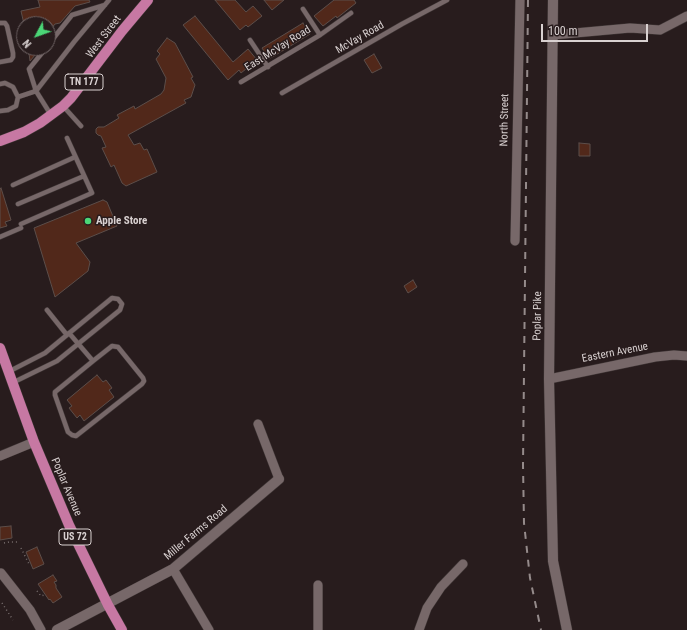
<!DOCTYPE html>
<html>
<head>
<meta charset="utf-8">
<style>
  body { margin:0 }
  #map { position:relative; width:687px; height:630px; overflow:hidden; background:#281c1d; font-family:"Roboto Condensed",sans-serif }
  canvas { display:block }
  .north { position:absolute; left:16px; top:16px; width:40px; height:40px; box-sizing:border-box; background:#281c1d; border:1px solid #6f6465; border-radius:50%; rotate:229deg; font-size:11px; font-weight:700; line-height:16px; text-align:center; color:#d9d1d1 }
  .north::after { content:''; display:block; margin:auto; width:14px; height:18px; background:#4bd677; clip-path:polygon(50% 0,100% 100%,50% 72%,0 100%) }
  .scale { position:absolute; left:541px; top:24px; width:107px; height:18px; box-sizing:border-box; border:2px solid #d9d1d1; border-top:0; padding-left:5px; font-size:12px; line-height:14px; white-space:nowrap; color:#d9d1d1; -webkit-text-stroke:3px #281c1d; paint-order:stroke }
</style>
</head>
<body>
<div id="map">
<canvas width="687" height="630"></canvas>
<div class="north">N</div>
<div class="scale">100 m</div>
</div>
<script>
const ctx = document.querySelector('canvas').getContext('2d');
ctx.lineJoin = 'round';
function paint(path, color) { ctx.fillStyle = color; ctx.fill(path, 'evenodd'); }
const toPath = rows => new Path2D(rows.map(r => 'M' + r).join(''));
function strokePath(path, color, width, dash) { ctx.strokeStyle = color; ctx.lineWidth = width; ctx.lineCap = dash ? 'butt' : 'round'; ctx.setLineDash(dash || []); ctx.stroke(path); }
function write(font, color, halo, rows, align = 'center') {
  ctx.font = font + ' "Roboto Condensed",sans-serif'; ctx.lineWidth = 3; ctx.setLineDash([]); ctx.textBaseline = 'middle'; ctx.strokeStyle = halo; ctx.fillStyle = color; for (const [text, x, y, turn = 0] of rows) {
    ctx.save(); ctx.translate(x, y); ctx.rotate((+turn || 0) * Math.PI / 180); ctx.textAlign = isNaN(turn) ? turn : align; if (halo) ctx.strokeText(text, 0, 0); ctx.fillText(text, 0, 0); ctx.restore();
  }
}
const building = toPath([
  [38,0,89,0,90,2,75,6,60,23,55,24,48,33,48,24,24,24,21,11,40,7,38,0],
  [215,0,235,0,246,12,253,6,262,16,248,27,246,25,240,30,215,0],
  [264,0,284,0,272,10,264,0],
  [334,0,354,0,356,3,337,18,336,16,323,26,314,16,334,0],
  [195,16,233,62,248,49,257,60,241,73,239,70,228,80,183,25,195,16],
  [303,23,310,34,269,59,262,48,303,23],
  [167,38,175,43,193,77,191,78,195,85,191,97,184,100,186,103,128,135,134,145,140,143,144,150,147,149,157,172,126,186,122,183,114,165,111,167,102,148,106,147,101,136,98,135,96,133,96,129,98,127,104,127,119,118,117,115,134,106,135,109,161,94,164,90,166,78,156,59,160,54,157,51,167,38],
  [28,48,41,48,30,61,29,53,28,48],
  [374,54,382,68,372,73,364,60,374,54],
  [579,143,590,144,590,156,579,156,579,143],
  [1,188,11,220,5,222,7,226,0,228,0,189,1,188],
  [103,200,107,202,117,226,76,243,90,262,88,271,55,297,34,228,103,200],
  [413,280,417,287,408,293,404,286,413,280],
  [97,375,103,382,106,380,112,388,109,390,114,397,84,421,80,415,77,418,69,408,72,406,67,400,97,375],
  [11,526,12,538,0,540,0,527,11,526],
  [37,547,44,564,33,569,26,552,37,547],
  [53,575,57,581,54,582,56,585,56,588,62,597,53,603,50,599,49,600,38,584,53,575]
]);
const path = toPath([
  [4,543,9,542,17,542],
  [21,548,29,564],
  [37,591,41,596,44,595],
  [2,603,13,620]
]);
const lane = toPath([
  [0,23,5,23,7,26,13,53,13,57,11,60,0,62],
  [320,35,351,13],
  [250,40,268,67],
  [48,45,72,15,105,5],
  [46,48,29,69,36,91,51,115],
  [241,82,320,35,303,9],
  [0,84,5,83,13,87,18,97,16,106,8,110,0,111],
  [282,93,402,24,447,0],
  [18,97,36,91,74,42,109,0],
  [63,106,81,126],
  [13,185,75,157],
  [18,204,84,176],
  [21,224,92,193,67,138],
  [0,237,21,228],
  [47,310,67,335],
  [69,333,93,361,112,346,118,347,143,378,144,381,142,384,76,436,72,435,68,432,55,395,55,392,93,361],
  [8,372,45,353,112,298,118,299,122,304,120,310,57,361,12,383]
]);
const street = toPath([
  [553,35,630,28,660,30,687,16],
  [515,241,520,0],
  [549,379,655,357,674,355,687,356],
  [258,424,279,479],
  [0,456,34,442],
  [173,569,209,630],
  [1,573,30,610,41,630],
  [318,630,318,585],
  [419,630,427,608,441,587,463,564]
]);
const secondary = toPath([
  [553,0,549,379,553,561,567,630],
  [57,630,173,569,279,479]
]);
const primary = toPath([
  [0,141,24,132,40,123,63,106,71,98,122,31,148,0],
  [0,348,34,442,69,525,108,605,122,630]
]);
const rail = toPath([
  [528,0,523,465,524,523,530,578,541,630]
]);
const markers = [
  [88,221,4,"#4bd677"]
];
const shields = [
  [84,82,38],
  [75,537,32]
];
const shieldNames = [
  ["TN 177",84,82],
  ["US 72",75,537]
];
const streetNames = [
  ["West Street",104,37,-53],
  ["McVay Road",360,38,-30],
  ["East McVay Road",278,49,-32],
  ["North Street",505,120,-89],
  ["Poplar Pike",538,316,-89],
  ["Eastern Avenue",615,353,-11],
  ["Poplar Avenue",66,487,67],
  ["Miller Farms Road",196,533,-40]
];
const poiNames = [
  ["Apple Store",96,221]
];
paint(building, '#51281a');
strokePath(building, '#5c4e4a', 1);
strokePath(lane, '#403737', 5.5);
strokePath(street, '#403737', 10);
strokePath(secondary, '#403737', 11);
strokePath(primary, '#403737', 11);
strokePath(path, '#776d6d', 1.5, [1, 3]);
strokePath(lane, '#776869', 4.5);
strokePath(street, '#776869', 9);
strokePath(secondary, '#776869', 10);
strokePath(primary, '#c778a3', 10);
strokePath(rail, '#958b8b', 2, [7, 7]);
for (const [x, y, r, color] of markers) { const dot = new Path2D(); dot.arc(x, y, r, 0, 2 * Math.PI); ctx.fillStyle = color; ctx.fill(dot); strokePath(dot, '#281c1d', 1.5); }
for (const [x, y, w] of shields) { const box = new Path2D(); box.roundRect(x - w / 2, y - 8, w, 16, 3); ctx.fillStyle = '#281c1d'; ctx.fill(box); strokePath(box, '#d9d1d1', 1); }
write('bold 10px', '#d9d1d1', null, shieldNames);
write('11px', '#d9d1d1', '#281c1d', streetNames);
write('bold 11px', '#d9d1d1', '#281c1d', poiNames, 'left');
</script>
</body>
</html>
